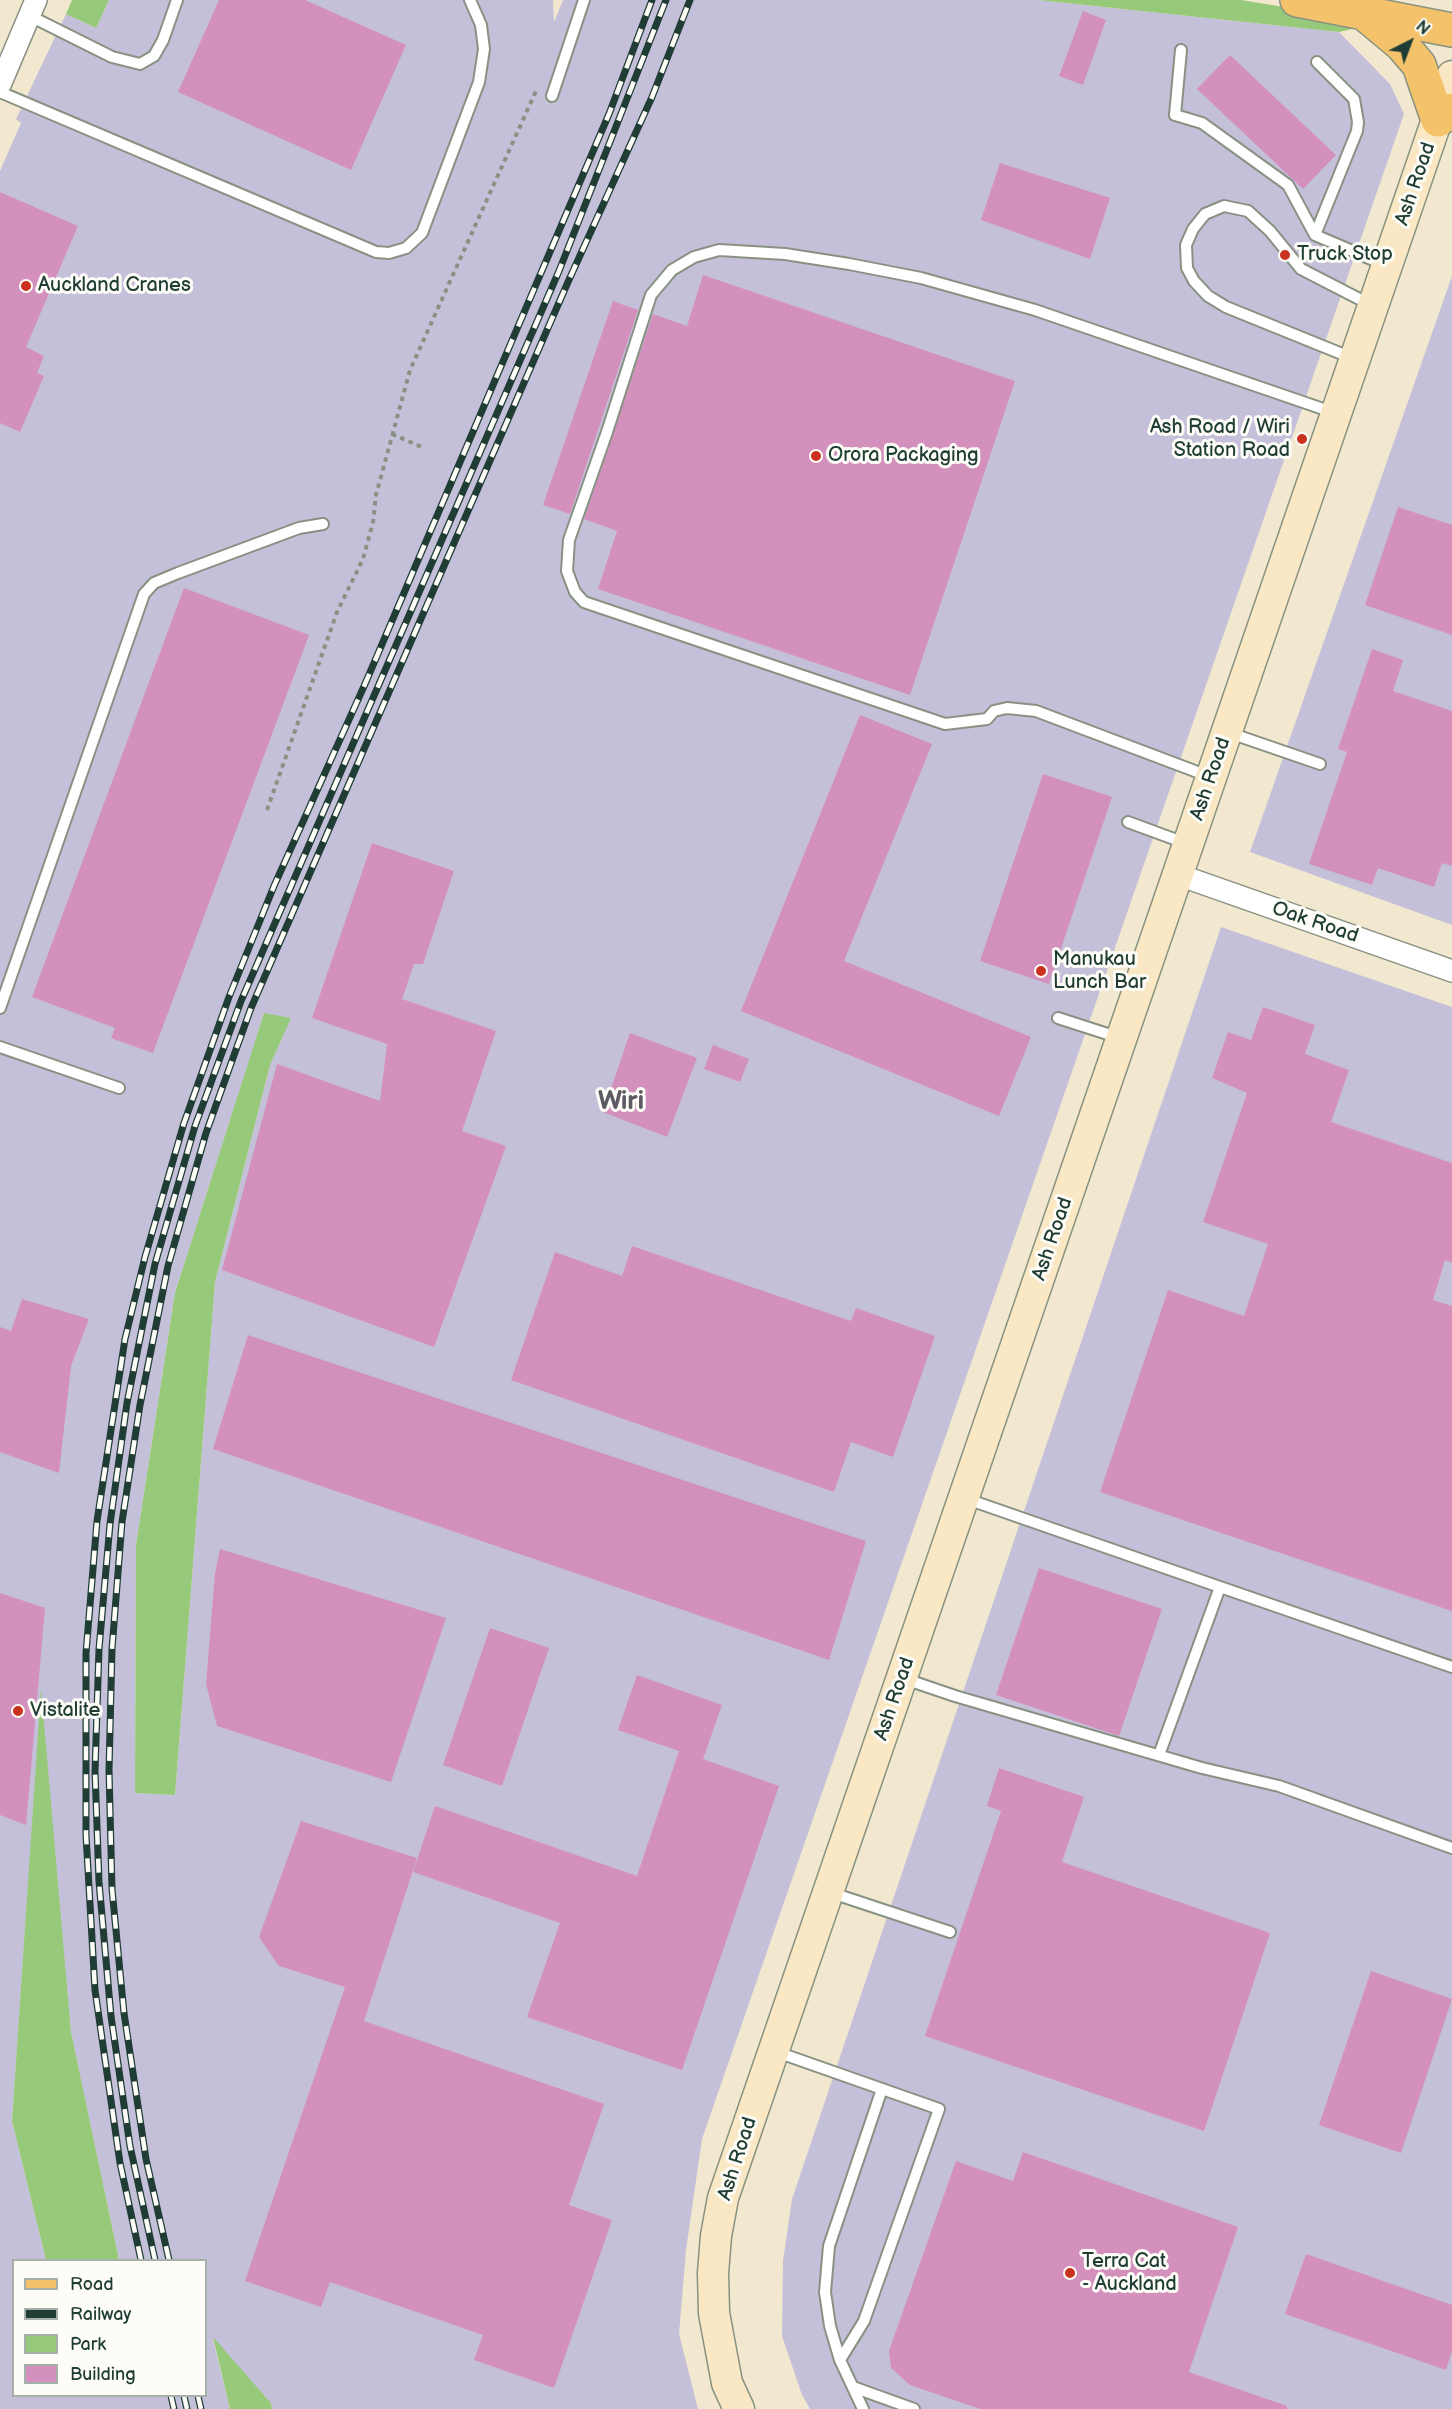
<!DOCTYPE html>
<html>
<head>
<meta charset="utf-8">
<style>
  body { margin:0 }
  #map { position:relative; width:1452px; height:2409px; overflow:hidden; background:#f1e8cf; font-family:"Balsamiq Sans",sans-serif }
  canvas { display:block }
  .legend { position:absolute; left:12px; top:2259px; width:195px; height:138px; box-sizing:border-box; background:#fdfcf7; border:2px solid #a4b0a9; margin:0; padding:8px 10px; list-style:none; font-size:18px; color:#1f3d34 }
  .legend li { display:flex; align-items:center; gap:12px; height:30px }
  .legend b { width:30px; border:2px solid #a4b0a9 }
  .north { position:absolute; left:1380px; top:12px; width:60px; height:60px; -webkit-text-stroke:4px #fdfcf7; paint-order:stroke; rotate:42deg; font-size:16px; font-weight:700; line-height:24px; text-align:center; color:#1f3d34 }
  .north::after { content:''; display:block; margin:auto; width:21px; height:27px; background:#1f3d34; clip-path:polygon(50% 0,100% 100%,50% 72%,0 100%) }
</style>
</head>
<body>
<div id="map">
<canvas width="1452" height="2409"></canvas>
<ul class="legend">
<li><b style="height:8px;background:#f3c26a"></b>Road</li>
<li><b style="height:8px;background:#1f3d34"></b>Railway</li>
<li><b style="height:16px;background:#96c979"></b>Park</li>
<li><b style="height:16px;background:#d390bd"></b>Building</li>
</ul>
<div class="north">N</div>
</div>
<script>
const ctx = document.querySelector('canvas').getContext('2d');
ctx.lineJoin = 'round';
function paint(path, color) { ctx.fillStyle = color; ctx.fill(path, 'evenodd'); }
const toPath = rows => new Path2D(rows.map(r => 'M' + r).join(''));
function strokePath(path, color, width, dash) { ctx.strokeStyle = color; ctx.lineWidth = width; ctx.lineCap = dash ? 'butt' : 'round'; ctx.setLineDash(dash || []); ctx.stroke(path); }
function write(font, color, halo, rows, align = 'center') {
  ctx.font = font + ' "Balsamiq Sans",sans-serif'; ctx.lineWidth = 6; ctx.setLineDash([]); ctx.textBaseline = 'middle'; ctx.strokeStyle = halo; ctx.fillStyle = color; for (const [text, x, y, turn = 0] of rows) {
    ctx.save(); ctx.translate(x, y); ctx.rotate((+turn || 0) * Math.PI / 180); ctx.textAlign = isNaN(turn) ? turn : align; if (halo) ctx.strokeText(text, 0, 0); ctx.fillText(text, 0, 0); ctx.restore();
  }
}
const industrial = toPath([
  [109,0,553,0,554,22,563,0,1038,0,1339,32,1390,84,1404,114,702,2139,686,2250,679,2334,698,2409,272,2409,271,2403,213,2339,230,2409,0,2409,0,171,21,123,16,119,66,14,96,28],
  [264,1014,290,1019,270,1065,215,1282,175,1795,135,1793,136,1545,175,1293],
  [41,1697,71,2033,119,2260,206,2260,206,2396,14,2396,14,2260,46,2260,12,2121],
  [1452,276,1452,925,1250,852],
  [1221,927,1452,1007,1452,2409,810,2409,802,2395,782,2336,783,2261,792,2199]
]);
const green = toPath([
  [72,0,109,0,96,28,66,14],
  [1038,0,1241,0,1326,14,1356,28,1339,32],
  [264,1013,291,1018,270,1065,215,1282,175,1795,135,1793,136,1545,175,1293],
  [41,1688,71,2032,119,2260,46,2260,12,2121],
  [213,2337,271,2403,272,2409,230,2409]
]);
const building = toPath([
  [219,0,305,0,406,45,351,170,178,92],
  [1083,11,1106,20,1083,85,1059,76],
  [1230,55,1336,155,1303,189,1197,89],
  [1000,163,1110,198,1090,259,981,220],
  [0,192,78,226,26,347,44,356,37,373,44,376,20,432,0,423],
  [703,275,1015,381,910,695,598,589,617,531,584,519,653,314,687,326],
  [613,301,638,310,570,514,543,505],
  [1398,507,1452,525,1452,635,1365,605],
  [184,588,309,635,153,1053,111,1038,115,1028,32,997],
  [1372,649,1403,660,1393,691,1452,711,1452,866,1442,863,1434,887,1378,868,1372,885,1309,864,1347,752,1338,749],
  [860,715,932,744,844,961,1031,1037,999,1116,741,1011],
  [1043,774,1112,797,1049,984,980,961],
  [372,843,454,871,423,964,414,964,402,999,496,1031,462,1131,506,1146,434,1347,222,1270,277,1064,380,1101,387,1044,312,1018],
  [1263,1007,1315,1025,1305,1054,1349,1070,1331,1122,1452,1163,1452,1263,1445,1260,1433,1300,1452,1306,1452,1611,1100,1492,1168,1290,1244,1316,1268,1244,1203,1222,1247,1093,1212,1078,1228,1032,1251,1040],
  [630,1033,697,1058,667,1137,603,1112],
  [713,1045,749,1059,740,1082,704,1069],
  [632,1246,851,1321,856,1308,935,1336,893,1457,851,1442,834,1492,511,1380,555,1252,622,1276],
  [22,1299,89,1319,71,1366,59,1473,0,1452,0,1327,11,1331],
  [248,1335,866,1541,829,1660,213,1449],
  [220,1549,446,1618,391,1782,217,1726,206,1684,215,1573],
  [1039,1568,1162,1609,1119,1736,996,1695],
  [0,1593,45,1608,26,1825,0,1815],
  [490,1628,549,1648,502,1786,443,1765],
  [637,1675,722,1705,703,1759,779,1786,682,2070,527,2017,560,1923,413,1872,435,1806,637,1876,679,1751,618,1730],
  [999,1768,1084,1797,1062,1862,1270,1933,1204,2131,925,2036,1001,1811,987,1806],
  [301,1821,417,1858,364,2021,604,2104,569,2205,612,2220,554,2388,474,2360,483,2335,330,2282,321,2307,245,2281,345,1987,279,1966,259,1937],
  [1371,1971,1452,1999,1401,2153,1319,2125],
  [1023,2152,1238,2227,1189,2372,1287,2406,1287,2409,980,2409,910,2385,891,2368,889,2351,956,2161,1013,2181],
  [1306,2254,1452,2305,1452,2351,1446,2370,1285,2314]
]);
const path = toPath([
  [392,434,424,448],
  [267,810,337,612,363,559,373,522,376,495,410,370,536,91]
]);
const service = toPath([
  [30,16,112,57,140,64,154,56,163,40,177,0],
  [1181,50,1175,115,1202,123,1288,185,1315,235,1385,265],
  [0,92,376,252,389,253,406,248,422,233,479,82,484,49,481,25,470,0],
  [552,96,584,0],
  [1315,235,1357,131,1358,122,1354,99,1317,62],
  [1352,358,1226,307,1208,296,1194,281,1187,268,1186,245,1193,229,1205,214,1224,206,1248,211,1270,231,1301,269,1371,305],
  [1227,732,1320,764],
  [1208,776,1036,711,1007,708,994,711,987,719,945,724,584,602,575,592,567,571,569,540,607,432,651,295,672,270,694,257,719,250,785,254,849,264,921,278,1035,310,1335,413],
  [1128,822,1185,843],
  [0,1008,144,594,154,583,178,573,299,528,323,524],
  [1058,1018,1120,1038],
  [0,1047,119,1088],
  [964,1498,1220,1587,1159,1755],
  [1220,1587,1452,1667],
  [902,1678,955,1696,1202,1768,1279,1786,1452,1848],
  [829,1892,950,1932],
  [774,2051,939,2109,864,2321,840,2360,863,2409],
  [840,2360,830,2326,825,2292,829,2246,882,2089],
  [853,2387,914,2409]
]);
const minor = toPath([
  [0,85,36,0],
  [1179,875,1452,971]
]);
const secondary = toPath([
  [739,2409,727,2383,714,2313,713,2273,716,2236,723,2198,1452,76]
]);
const primary = toPath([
  [1297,0,1452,30],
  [1366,15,1402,45,1419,65,1438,120,1452,110]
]);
const rail = toPath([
  [141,2260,120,2163,95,1990,86,1835,86,1653,97,1521,125,1339,145,1257,184,1123,229,997,274,886,365,684,609,114,652,0],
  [155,2260,130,2146,111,2016,99,1882,95,1771,99,1649,110,1524,127,1403,155,1264,195,1126,241,1001,559,271,666,0],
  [169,2260,146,2159,124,2013,112,1889,109,1770,112,1649,122,1522,140,1405,168,1266,206,1133,251,1008,568,282,652,97,690,0],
  [171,2396,174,2409],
  [184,2396,187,2409],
  [198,2396,201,2409]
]);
const markers = [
  [1285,255,6,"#c8321e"],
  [26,286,6,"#c8321e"],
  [1302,439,6,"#c8321e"],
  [816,456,6,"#c8321e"],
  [1041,971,6,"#c8321e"],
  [18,1711,6,"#c8321e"],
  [1070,2273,6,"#c8321e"]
];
const streetNames = [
  ["Ash Road",1416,184,-71],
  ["Ash Road",1211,779,-71],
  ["Oak Road",1315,923,19],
  ["Ash Road",1053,1239,-71],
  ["Ash Road",895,1699,-71],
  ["Ash Road",738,2159,-72]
];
const poiNames = [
  ["Truck Stop",1297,255],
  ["Auckland Cranes",38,286],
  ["Ash Road / Wiri",1290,428,"right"],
  ["Station Road",1290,451,"right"],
  ["Orora Packaging",828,456],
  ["Manukau",1053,960],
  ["Lunch Bar",1053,983],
  ["Vistalite",30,1711],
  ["Terra Cat",1082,2262],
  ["- Auckland",1082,2285]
];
const districtNames = [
  ["Wiri",621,1102]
];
paint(industrial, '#c5c0da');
paint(green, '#96c979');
paint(building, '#d390bd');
strokePath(service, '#889282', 14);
strokePath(minor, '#889282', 24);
strokePath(secondary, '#889282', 33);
strokePath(primary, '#889282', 36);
strokePath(path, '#889282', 4, [4.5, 4.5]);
strokePath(service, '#fff', 10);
strokePath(minor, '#fff', 21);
strokePath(secondary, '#fae7c3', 30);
strokePath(primary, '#f3c26a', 33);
strokePath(rail, '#1f3d34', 7);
strokePath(rail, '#fdfcf7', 4.5, [14]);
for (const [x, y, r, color] of markers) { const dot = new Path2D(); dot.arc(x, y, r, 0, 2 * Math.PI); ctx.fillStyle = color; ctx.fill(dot); strokePath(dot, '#fdfcf7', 2); }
write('20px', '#1f3d34', '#fdfcf7', streetNames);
write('20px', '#1f3d34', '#fdfcf7', poiNames, 'left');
write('bold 26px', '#5e5a64', '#fdfcf7', districtNames);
</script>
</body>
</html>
